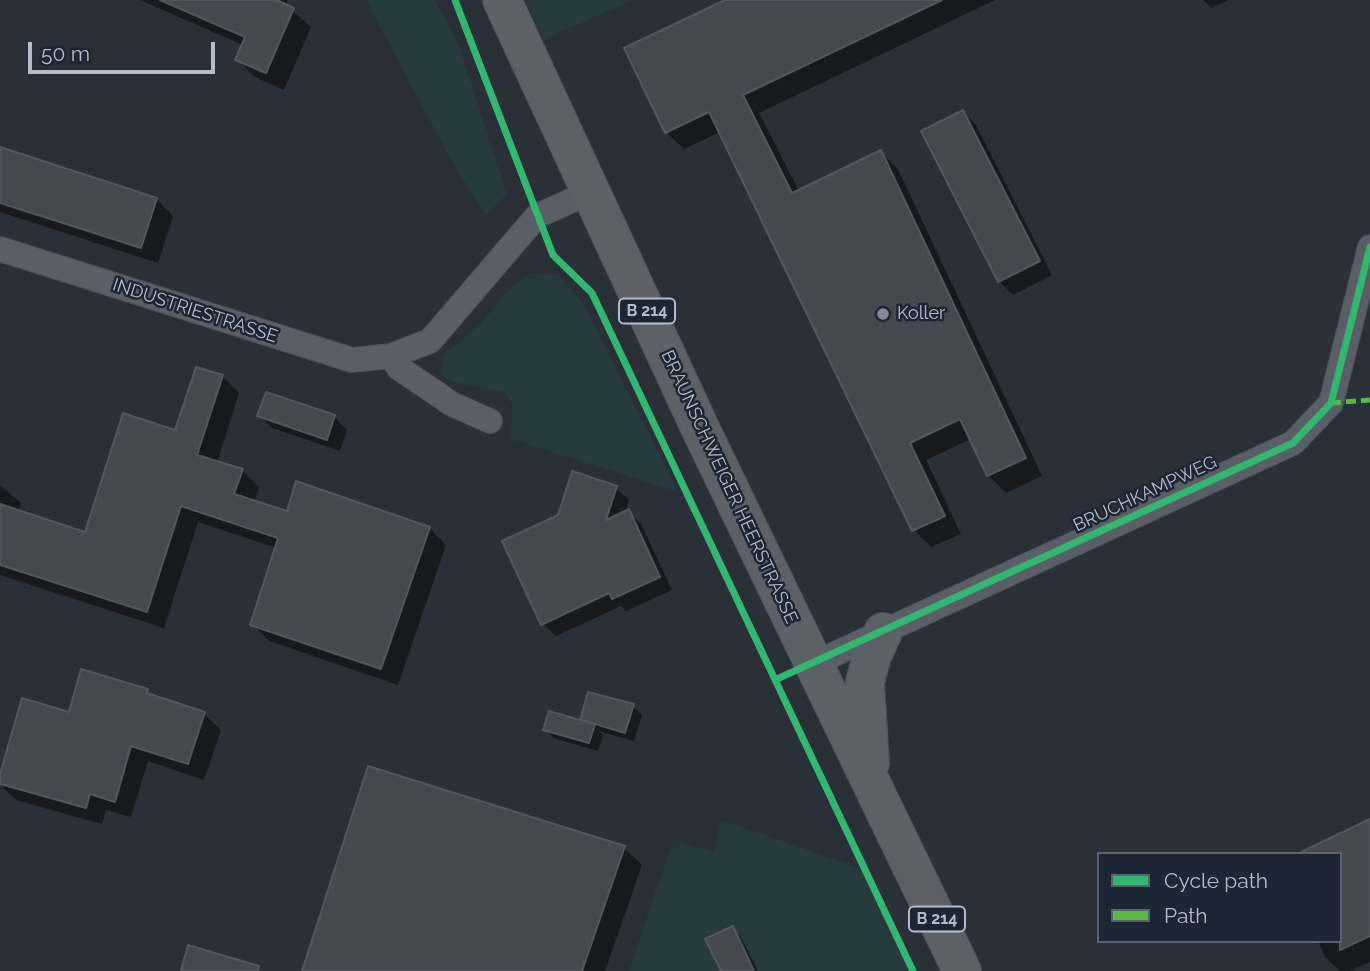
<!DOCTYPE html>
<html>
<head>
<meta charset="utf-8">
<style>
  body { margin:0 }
  #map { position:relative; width:1370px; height:971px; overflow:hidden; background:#2a3038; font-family:Raleway,sans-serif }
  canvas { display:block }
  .legend { position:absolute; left:1097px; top:852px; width:245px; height:91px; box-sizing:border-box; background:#1d2633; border:2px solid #59626f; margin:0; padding:9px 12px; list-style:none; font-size:21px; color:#b4bcc9 }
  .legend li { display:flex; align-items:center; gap:14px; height:35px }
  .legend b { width:35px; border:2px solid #59626f }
  .scale { position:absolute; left:28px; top:42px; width:187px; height:32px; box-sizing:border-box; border:4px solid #b4bcc9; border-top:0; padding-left:9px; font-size:21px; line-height:24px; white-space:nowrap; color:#b4bcc9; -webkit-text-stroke:5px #1d2633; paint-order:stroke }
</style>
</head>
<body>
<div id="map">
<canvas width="1370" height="971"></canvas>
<ul class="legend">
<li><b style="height:9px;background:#33b770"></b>Cycle path</li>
<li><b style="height:9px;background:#58b947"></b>Path</li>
</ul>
<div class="scale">50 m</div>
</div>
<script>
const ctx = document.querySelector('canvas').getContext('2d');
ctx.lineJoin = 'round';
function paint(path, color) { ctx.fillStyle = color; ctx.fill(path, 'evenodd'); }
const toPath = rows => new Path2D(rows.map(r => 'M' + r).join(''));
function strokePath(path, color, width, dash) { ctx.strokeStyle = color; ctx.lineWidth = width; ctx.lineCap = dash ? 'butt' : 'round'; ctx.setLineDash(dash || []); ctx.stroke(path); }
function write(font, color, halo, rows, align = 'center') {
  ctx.font = font + ' Raleway,sans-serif'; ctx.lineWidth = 5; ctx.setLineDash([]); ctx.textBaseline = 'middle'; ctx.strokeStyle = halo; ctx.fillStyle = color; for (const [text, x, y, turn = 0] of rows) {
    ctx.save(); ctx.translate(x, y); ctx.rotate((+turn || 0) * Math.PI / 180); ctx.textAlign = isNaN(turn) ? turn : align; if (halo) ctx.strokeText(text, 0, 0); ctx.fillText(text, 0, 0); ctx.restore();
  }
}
const green = toPath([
  [366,0,435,0,458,43,507,194,486,215,452,162],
  [525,0,632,0,544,40],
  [529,273,558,275,583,303,678,492,511,439,512,404,504,392,453,382,440,375,444,355,482,323,504,294],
  [721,820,863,869,908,971,629,971,673,840,714,852]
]);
const shadow = toPath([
  [140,0,287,0,287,6,311,27,284,90,255,77,237,59,243,45],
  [729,0,995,0,759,113,799,191,880,152,898,169,1042,476,1006,493,988,475,971,439,926,460,961,534,931,547,914,530,720,132,684,149,666,132],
  [1204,0,1229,0,1211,8],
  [963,112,976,125,1052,275,1013,295,999,281],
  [0,149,156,199,173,216,158,263,0,212],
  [222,376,239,393,217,463,242,470,259,487,254,502,288,513,429,528,446,545,398,685,269,641,252,624,277,548,198,522,164,628,0,575,0,485,21,503,18,512,87,534],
  [259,416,334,417,347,430,340,451,272,428],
  [616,488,629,500,625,513,628,511,641,524,672,590,626,611,621,606,556,636,543,624],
  [147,690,155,698,204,714,221,730,204,780,148,761,131,817,106,810,102,824,16,800,0,784,70,714],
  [590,694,633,706,642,715,634,741,599,731,603,735,598,751,554,738,545,729,581,722],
  [1370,821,1370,962,1350,971,1340,971,1325,957,1318,941,1340,941],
  [624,848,642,865,605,971,303,971],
  [732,928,741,937,758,971,723,971]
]);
const building = toPath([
  [160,0,277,0,294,8,266,73,235,60,245,37,160,0],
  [725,0,942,0,743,95,792,193,881,150,1026,458,987,476,960,419,910,443,945,516,912,531,709,112,665,133,624,48,725,0],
  [963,110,1040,261,998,282,921,131,963,110],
  [0,147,157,198,141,248,0,203,0,147],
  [196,367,223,375,197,455,243,469,234,494,287,511,296,481,430,527,381,669,250,625,278,538,181,506,147,612,0,565,0,504,85,532,123,413,175,430,196,367],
  [266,392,335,415,327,440,257,416,266,392],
  [572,471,617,486,606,520,629,509,660,577,612,599,609,593,541,625,502,541,558,515,572,471],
  [81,669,148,689,147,693,205,712,188,764,131,746,115,802,90,794,86,808,0,784,0,774,22,698,69,712,81,669],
  [588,692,634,704,625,733,582,720,595,724,589,743,543,730,549,711,580,720,588,692],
  [368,766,625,846,582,971,302,971,368,766],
  [1370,819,1370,936,1340,950,1340,854,1297,854,1370,819],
  [733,926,754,971,721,971,705,939,733,926],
  [188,945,259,966,258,971,181,971,188,945]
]);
const street = toPath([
  [0,249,352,360,391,356,430,341,537,216,593,191],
  [391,356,399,368,452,404,490,421],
  [813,664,1293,443,1331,403,1370,247]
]);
const primary = toPath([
  [502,0,701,430,962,971],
  [870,763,865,682,872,656,883,632]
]);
const quiet = toPath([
  [1331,403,1370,400]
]);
const cycleway = toPath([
  [455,0,553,255,592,293,913,971],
  [777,679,1293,443,1331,403,1370,247]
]);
const markers = [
  [883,314,7,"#848b96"]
];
const shields = [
  [647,311,56],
  [937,919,56]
];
const shieldNames = [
  ["B 214",647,311],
  ["B 214",937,919]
];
const streetNames = [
  ["INDUSTRIESTRASSE",195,311,18],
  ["BRAUNSCHWEIGER HEERSTRASSE",729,487,65],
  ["BRUCHKAMPWEG",1145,494,-25]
];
const poiNames = [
  ["Koller",897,314]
];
paint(green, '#273a3e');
paint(shadow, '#0007');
paint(building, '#444950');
strokePath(building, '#52575f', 2);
strokePath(street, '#484c53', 26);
strokePath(primary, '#484c55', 40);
strokePath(street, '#5a5e66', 24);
strokePath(primary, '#5c6168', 38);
strokePath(quiet, '#58b947', 5, [10, 5]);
strokePath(cycleway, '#33b770', 7);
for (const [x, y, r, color] of markers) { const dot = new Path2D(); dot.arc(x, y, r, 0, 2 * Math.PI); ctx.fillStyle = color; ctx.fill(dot); strokePath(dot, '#1d2633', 2.5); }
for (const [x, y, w] of shields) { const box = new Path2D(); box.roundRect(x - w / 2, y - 12.5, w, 25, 5); ctx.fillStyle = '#1d2633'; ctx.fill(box); strokePath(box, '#b4bcc9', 2); }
write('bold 16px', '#b4bcc9', null, shieldNames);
write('18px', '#b4bcc9', '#1d2633', streetNames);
write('18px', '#b4bcc9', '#1d2633', poiNames, 'left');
</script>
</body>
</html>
